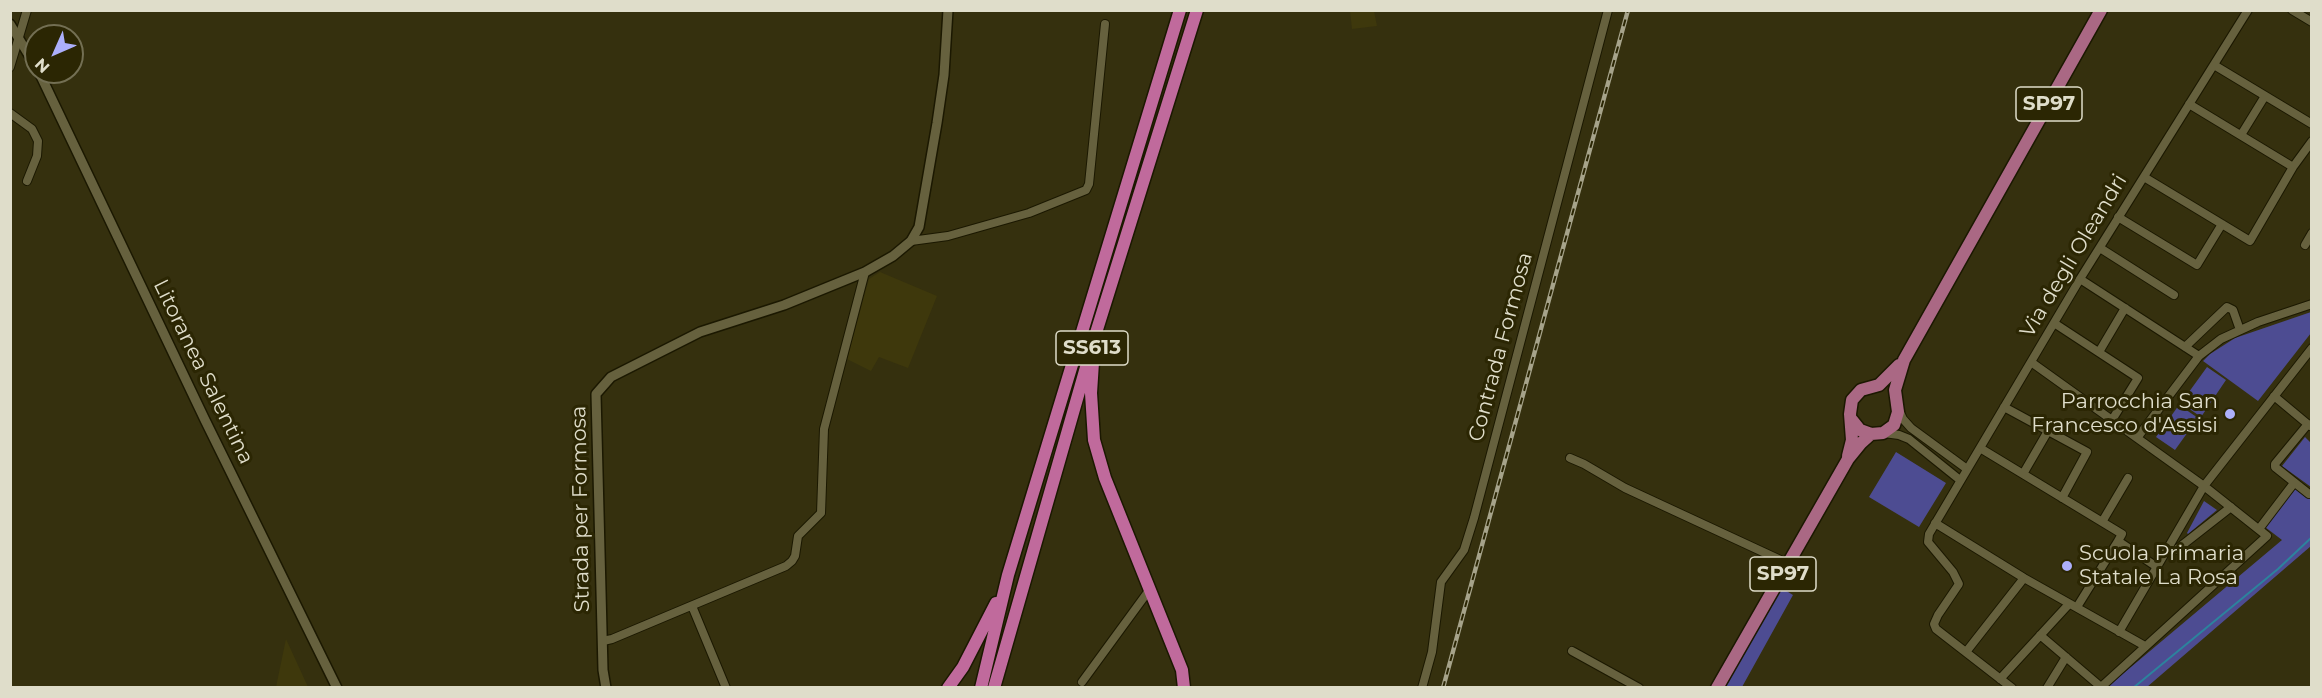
<!DOCTYPE html>
<html>
<head>
<meta charset="utf-8">
<style>
  body { margin:0 }
  #map { position:relative; width:2322px; height:698px; overflow:hidden; background:#35300e; font-family:Montserrat,sans-serif }
  canvas { display:block }
  .frame { position:absolute; inset:0; border:12px solid #dfddca; pointer-events:none }
  .north { position:absolute; left:24px; top:24px; width:60px; height:60px; box-sizing:border-box; background:#2b2603; border:2px solid #736f53; border-radius:50%; rotate:225deg; font-size:16px; font-weight:700; line-height:24px; text-align:center; color:#dfddca }
  .north::after { content:''; display:block; margin:auto; width:21px; height:27px; background:#acaffb; clip-path:polygon(50% 0,100% 100%,50% 72%,0 100%) }
</style>
</head>
<body>
<div id="map">
<canvas width="2322" height="698"></canvas>
<div class="frame"></div>
<div class="north">N</div>
</div>
<script>
const ctx = document.querySelector('canvas').getContext('2d');
ctx.lineJoin = 'round';
function paint(path, color) { ctx.fillStyle = color; ctx.fill(path, 'evenodd'); }
const toPath = rows => new Path2D(rows.map(r => 'M' + r).join(''));
function strokePath(path, color, width, dash) { ctx.strokeStyle = color; ctx.lineWidth = width; ctx.lineCap = dash ? 'butt' : 'round'; ctx.setLineDash(dash || []); ctx.stroke(path); }
function write(font, color, halo, rows, align = 'center') {
  ctx.font = font + ' Montserrat,sans-serif'; ctx.lineWidth = 6; ctx.setLineDash([]); ctx.textBaseline = 'middle'; ctx.strokeStyle = halo; ctx.fillStyle = color; for (const [text, x, y, turn = 0] of rows) {
    ctx.save(); ctx.translate(x, y); ctx.rotate((+turn || 0) * Math.PI / 180); ctx.textAlign = isNaN(turn) ? turn : align; if (halo) ctx.strokeText(text, 0, 0); ctx.fillText(text, 0, 0); ctx.restore();
  }
}
const built = toPath([
  [1350,11,1374,11,1377,26,1352,29],
  [880,272,937,296,908,368,879,357,871,371,847,359,869,279],
  [286,639,308,687,276,687]
]);
const green = toPath([
  [2311,312,2311,333,2258,401,2203,361,2210,354,2235,338],
  [2207,367,2226,380,2201,417,2181,403],
  [2179,405,2198,418,2175,450,2156,437],
  [2305,437,2311,443,2311,487,2282,466],
  [1896,452,1946,483,1919,527,1869,497],
  [2295,488,2311,499,2311,546,2147,687,2106,688,2282,540,2265,527],
  [2204,501,2217,510,2188,534,2187,533],
  [1780,587,1793,595,1742,687,1725,688]
]);
const stream = toPath([
  [2133,688,2278,569,2312,537]
]);
const minor = toPath([
  [2292,10,2312,22],
  [2214,65,2312,124],
  [10,67,27,10],
  [2189,104,2293,167],
  [10,113,32,129,38,141,37,156,27,181],
  [2241,135,2265,96],
  [2144,177,2250,241,2293,167,2312,141],
  [2118,217,2197,265,2222,224],
  [911,241,948,236,1029,213,1086,190,1089,184,1105,24],
  [2305,245,2312,233],
  [2100,248,2174,295],
  [2080,279,2199,356],
  [2054,323,2138,378,2112,420],
  [2185,347,2227,307,2233,310,2240,330],
  [2099,352,2125,308],
  [2031,362,2204,486,2267,536,2100,688],
  [2274,396,2310,426],
  [2004,407,2087,452,2062,498],
  [1899,410,1903,419,1911,428,1967,469],
  [2308,424,2275,464,2275,467,2309,494],
  [1884,433,1899,435,1909,439,1960,480],
  [2137,438,2199,356,2221,339,2258,322,2312,304],
  [1980,448,2122,534,2118,541,2157,567],
  [1570,458,1584,464,1625,488,1789,564],
  [2023,474,2048,431],
  [2102,522,2128,478],
  [1935,523,2024,578,2145,646],
  [2259,529,2294,483],
  [2165,553,2176,550,2231,507],
  [692,606,726,688],
  [2077,607,2118,541],
  [2119,632,2204,486,2312,348],
  [2040,635,2101,687],
  [603,641,612,639,786,566,792,561,795,556,798,536,821,513,824,429,865,272],
  [1572,651,1639,688],
  [1966,652,2024,578],
  [2000,679,2069,604],
  [1082,682,1150,589],
  [1422,688,1432,652,1441,582,1464,550,1474,518,1608,10],
  [2012,688,1936,629,1934,624,1938,615,1959,584,1953,572,1928,542,1929,534,2080,279,2248,10],
  [2047,688,2066,657]
]);
const tertiary = toPath([
  [10,24,36,67],
  [39,72,205,420,337,688],
  [606,688,603,670,596,394,611,377,700,332,784,305,865,272,893,256,911,241,919,227,937,123,944,75,948,10]
]);
const primary = toPath([
  [1852,420,1860,430,1871,434,1883,433,1894,425,1898,412,1895,390,1904,360,2101,10],
  [1848,456,1852,440,1850,414,1852,400,1861,390,1879,385,1899,365],
  [1717,688,1848,459,1861,443,1871,434]
]);
const trunk = toPath([
  [1093,362,1091,393,1094,440,1105,478,1182,670,1184,688],
  [948,688,963,667,996,603],
  [981,688,1008,575,1180,10],
  [994,688,1095,336,1197,10]
]);
const rail = toPath([
  [1443,688,1628,10]
]);
const markers = [
  [2230,414,6,"#acaffb"],
  [2067,566,6,"#acaffb"]
];
const shields = [
  [2049,104,66],
  [1092,348,72],
  [1783,574,66]
];
const shieldNames = [
  ["SP97",2049,104],
  ["SS613",1092,348],
  ["SP97",1783,574]
];
const streetNames = [
  ["Via degli Oleandri",2074,256,-59],
  ["Contrada Formosa",1501,347,-75],
  ["Litoranea Salentina",203,372,64],
  ["Strada per Formosa",581,509,-91]
];
const poiNames = [
  ["Parrocchia San",2218,402],
  ["Francesco d'Assisi",2218,426],
  ["Scuola Primaria",2079,554,"left"],
  ["Statale La Rosa",2079,578,"left"]
];
paint(built, '#3e380c');
paint(green, '#4d4c92');
strokePath(stream, '#2c839d', 2);
strokePath(minor, '#1b1801', 10);
strokePath(tertiary, '#1b1801', 12);
strokePath(primary, '#1b1801', 15);
strokePath(trunk, '#1b1801', 15);
strokePath(minor, '#66613e', 8);
strokePath(tertiary, '#66613e', 9);
strokePath(primary, '#aa6884', 12);
strokePath(trunk, '#c06a9c', 12);
strokePath(rail, '#a6a38a', 4.5);
strokePath(rail, '#2b2603', 2, [7]);
for (const [x, y, r, color] of markers) { const dot = new Path2D(); dot.arc(x, y, r, 0, 2 * Math.PI); ctx.fillStyle = color; ctx.fill(dot); strokePath(dot, '#2b2603', 2); }
for (const [x, y, w] of shields) { const box = new Path2D(); box.roundRect(x - w / 2, y - 17, w, 34, 4.5); ctx.fillStyle = '#2b2603'; ctx.fill(box); strokePath(box, '#dfddca', 1.5); }
write('bold 20px', '#dfddca', null, shieldNames);
write('21px', '#dfddca', '#2b2603', streetNames);
write('21px', '#dfddca', '#2b2603', poiNames, 'right');
</script>
</body>
</html>
